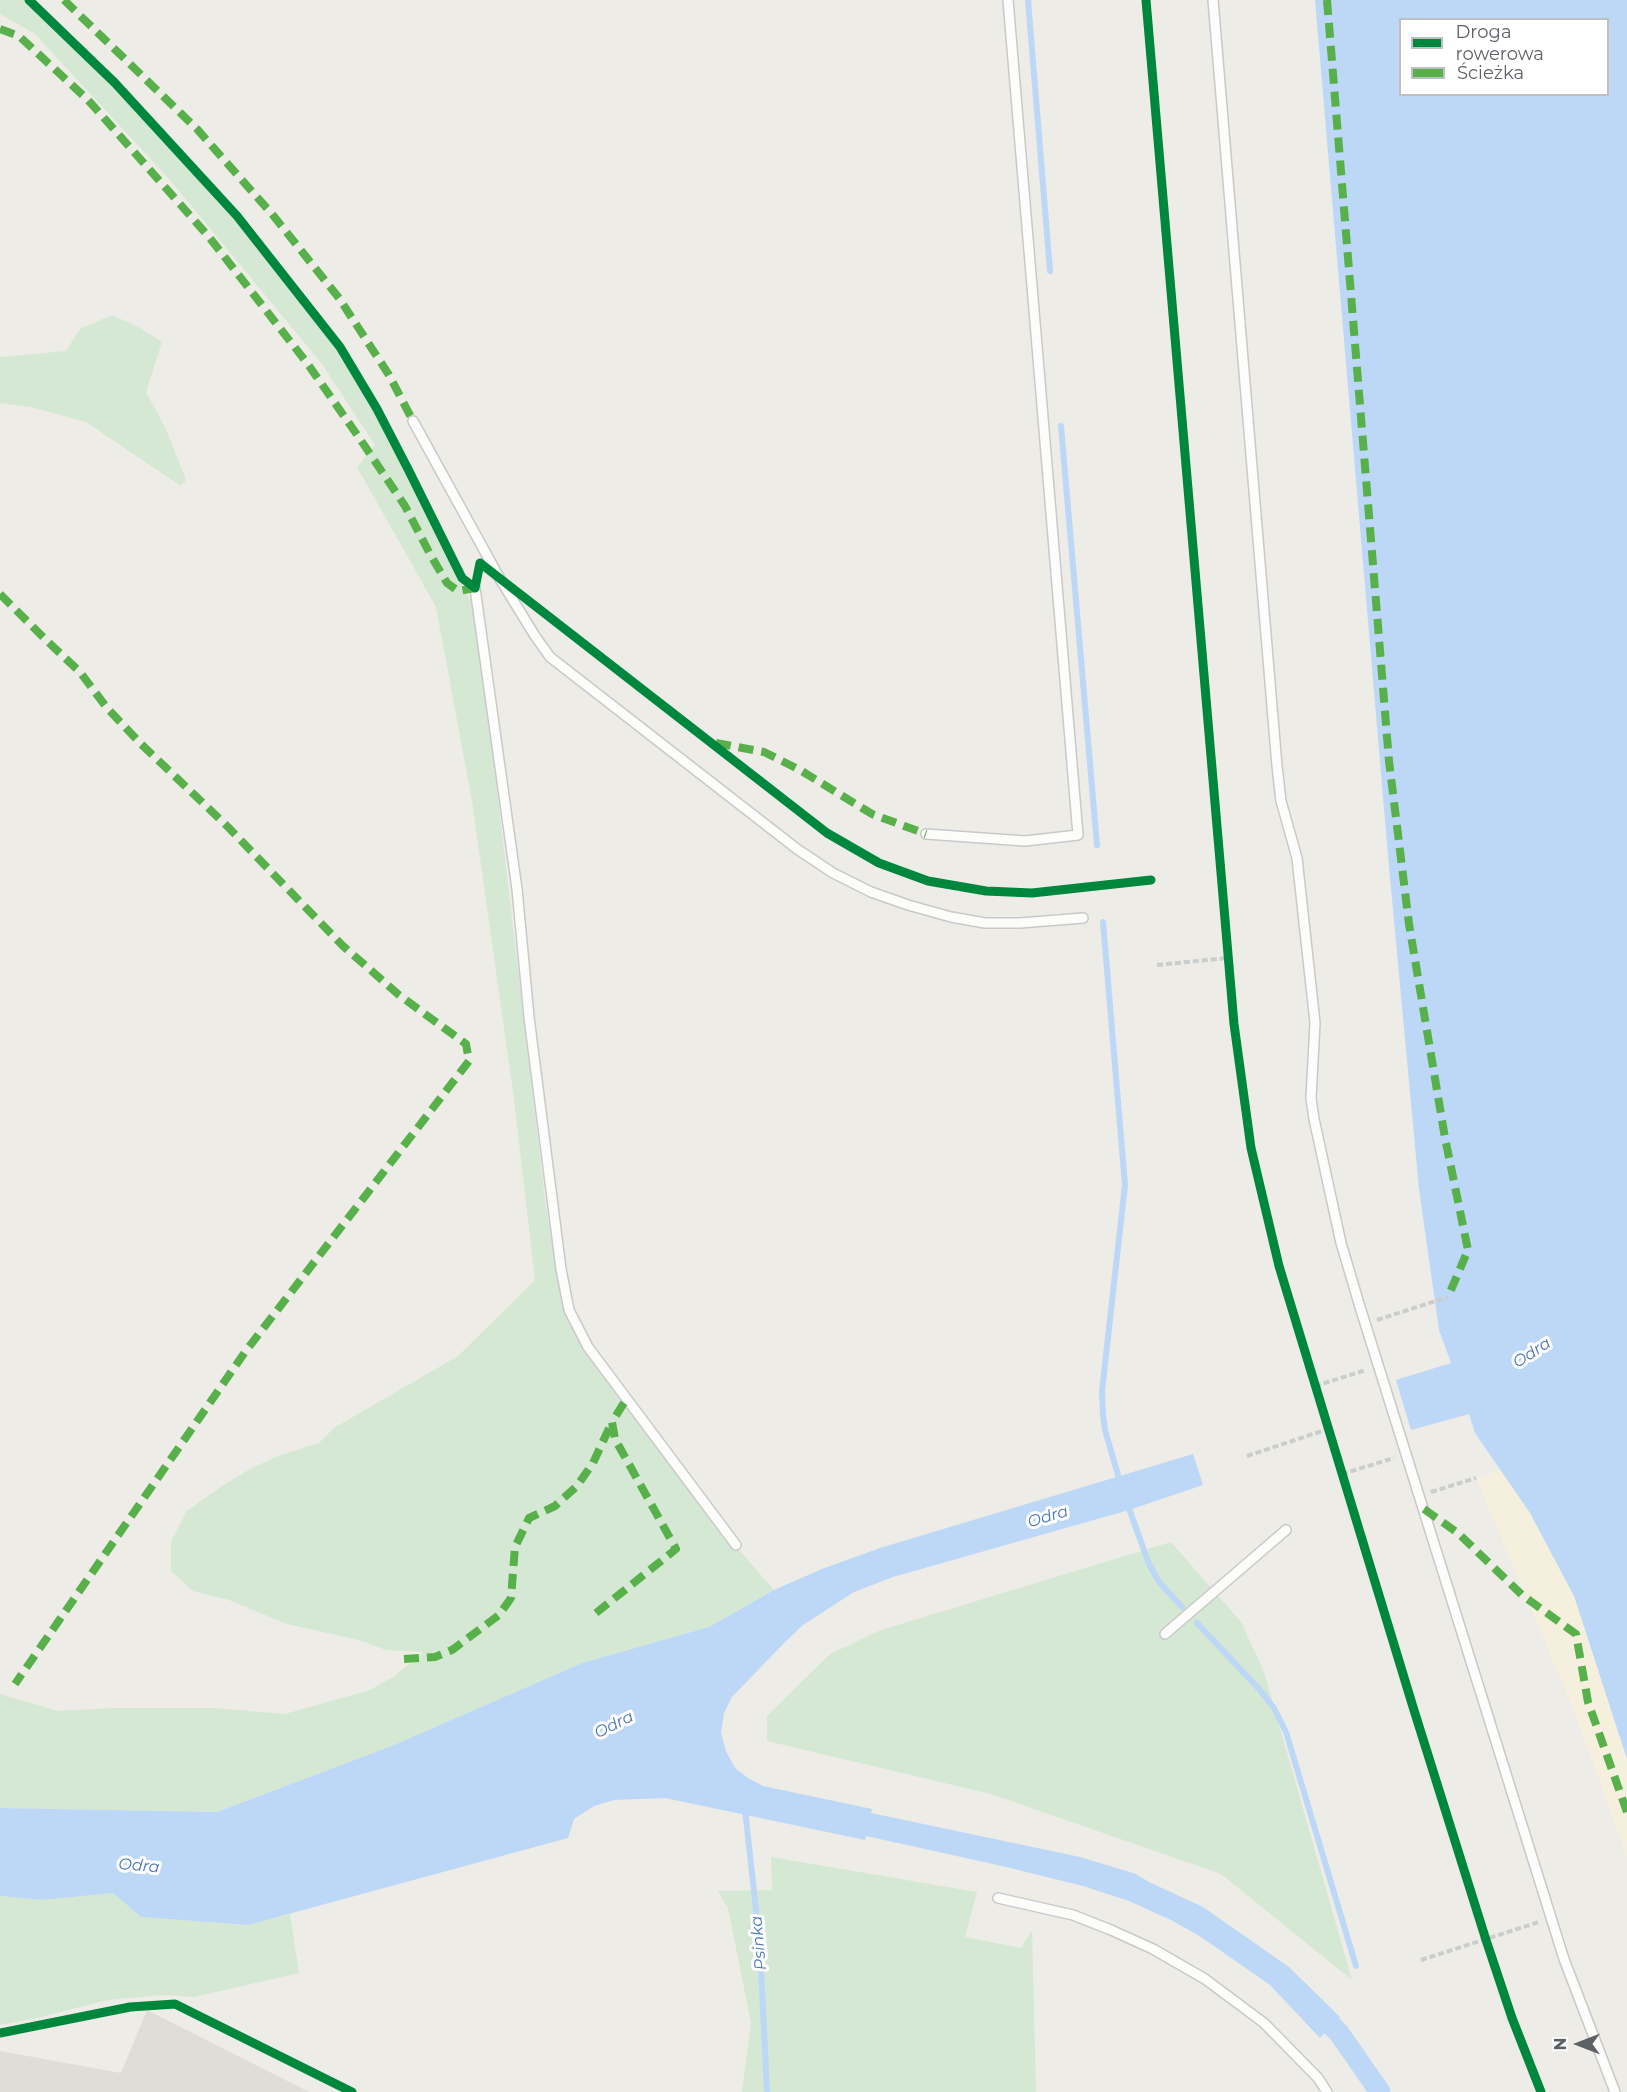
<!DOCTYPE html>
<html>
<head>
<meta charset="utf-8">
<style>
  body { margin:0 }
  #map { position:relative; width:1627px; height:2092px; overflow:hidden; background:#edece7; font-family:Montserrat,sans-serif }
  canvas { display:block }
  .legend { position:absolute; left:1399px; top:18px; width:210px; height:78px; box-sizing:border-box; background:#fff; border:2px solid #bebfc1; margin:0; padding:8px 10px; list-style:none; font-size:18px; color:#5d6065 }
  .legend li { display:flex; align-items:center; gap:12px; height:30px }
  .legend b { width:30px; border:2px solid #bebfc1 }
  .north { position:absolute; left:1549px; top:2014px; width:60px; height:60px; -webkit-text-stroke:4px #fff; paint-order:stroke; rotate:270deg; font-size:16px; font-weight:700; line-height:24px; text-align:center; color:#5d6065 }
  .north::after { content:''; display:block; margin:auto; width:21px; height:27px; background:#5d6065; clip-path:polygon(50% 0,100% 100%,50% 72%,0 100%) }
</style>
</head>
<body>
<div id="map">
<canvas width="1627" height="2092"></canvas>
<ul class="legend">
<li><b style="height:8px;background:#00873e"></b>Droga rowerowa</li>
<li><b style="height:8px;background:#58b04a"></b>Ścieżka</li>
</ul>
<div class="north">N</div>
</div>
<script>
const ctx = document.querySelector('canvas').getContext('2d');
ctx.lineJoin = 'round';
function paint(path, color) { ctx.fillStyle = color; ctx.fill(path, 'evenodd'); }
const toPath = rows => new Path2D(rows.map(r => 'M' + r).join(''));
function strokePath(path, color, width, dash) { ctx.strokeStyle = color; ctx.lineWidth = width; ctx.lineCap = dash ? 'butt' : 'round'; ctx.setLineDash(dash || []); ctx.stroke(path); }
function write(font, color, halo, rows, align = 'center') {
  ctx.font = font + ' Montserrat,sans-serif'; ctx.lineWidth = 6; ctx.setLineDash([]); ctx.textBaseline = 'middle'; ctx.strokeStyle = halo; ctx.fillStyle = color; for (const [text, x, y, turn = 0] of rows) {
    ctx.save(); ctx.translate(x, y); ctx.rotate((+turn || 0) * Math.PI / 180); ctx.textAlign = isNaN(turn) ? turn : align; if (halo) ctx.strokeText(text, 0, 0); ctx.fillText(text, 0, 0); ctx.restore();
  }
}
const industrial = toPath([
  [147,2010,309,2092,0,2092,0,2051,121,2073]
]);
const green = toPath([
  [0,0,24,0,113,86,233,219,336,348,373,410,472,604,491,739,545,1200,559,1286,568,1313,706,1512,774,1590,709,1627,582,1663,394,1745,217,1812,0,1808,0,1694,58,1711,111,1708,214,1708,285,1714,370,1690,393,1677,424,1652,386,1650,359,1640,287,1624,229,1600,193,1591,171,1571,171,1542,187,1511,219,1488,250,1469,278,1456,319,1443,334,1428,458,1356,535,1280,514,1099,472,801,436,607,357,467,375,445,322,364,170,180,35,34,0,14],
  [112,315,138,327,162,342,146,392,165,427,186,480,181,486,86,422,31,407,0,403,0,357,66,351,80,329],
  [1171,1542,1241,1622,1264,1672,1352,1980,1221,1874,991,1794,767,1741,767,1716,830,1654,881,1630],
  [771,1857,977,1892,965,1937,1021,1948,1032,1930,1036,2092,742,2092,751,2023,728,1908,718,1891,772,1890],
  [113,1893,141,1917,248,1925,290,1914,299,1973,194,1997,163,1995,107,2000,37,2018,0,2025,0,1896,43,1900]
]);
const sand = toPath([
  [1627,1426,1627,1857,1573,1708,1476,1478]
]);
const water = toPath([
  [1315,0,1627,0,1627,1759,1574,1596,1530,1513,1475,1433,1469,1414,1411,1430,1396,1380,1451,1363,1439,1330,1419,1189,1389,867],
  [1400,20,1608,20,1608,94,1400,94],
  [1193,1454,1203,1485,1129,1510,893,1577,854,1592,803,1625,784,1643,732,1697,724,1713,721,1733,726,1751,735,1768,748,1778,763,1786,872,1809,871,1813,1080,1857,1136,1874,1149,1882,1203,1907,1289,1967,1340,2017,1320,2038,1270,1985,1201,1937,1173,1921,1129,1901,1083,1886,1002,1866,866,1836,865,1840,665,1798,614,1800,594,1806,574,1819,568,1838,248,1925,141,1917,113,1893,43,1900,0,1896,0,1808,217,1812,394,1745,582,1663,709,1627,774,1590,822,1569,880,1548]
]);
const stream = toPath([
  [1028,0,1050,271],
  [1061,426,1097,845],
  [1103,922,1125,1185,1102,1391,1103,1415,1105,1430,1120,1482],
  [1127,1503,1149,1564,1159,1582,1182,1607],
  [1197,1623,1260,1690,1274,1708,1286,1732,1356,1966],
  [745,1809,760,1947,767,2092]
]);
const canal = toPath([
  [1312,2006,1339,2033,1380,2092]
]);
const path = toPath([
  [1157,965,1228,958],
  [1377,1320,1448,1297],
  [1315,1386,1366,1370],
  [1247,1456,1328,1429],
  [1342,1474,1394,1458],
  [1431,1492,1476,1478],
  [1421,1960,1539,1922]
]);
const lane = toPath([
  [1213,0,1277,766,1281,801,1297,858,1315,1023,1311,1098,1314,1119,1341,1243,1360,1307,1564,1959,1615,2092],
  [413,421,500,579,535,636,550,657,797,849,833,873,871,892,908,905,951,917,985,923,1020,923,1083,918],
  [475,588,517,889,529,1017,561,1269,569,1310,588,1347,736,1545],
  [926,834,1025,841,1078,835,1008,0],
  [1165,1634,1286,1530],
  [998,1898,1073,1915,1111,1930,1153,1949,1205,1979,1264,2023,1318,2078,1327,2092]
]);
const quiet = toPath([
  [64,0,197,129,272,214,339,298,389,375,413,421],
  [1327,0,1389,761,1409,924,1445,1138,1468,1250,1448,1297],
  [0,29,19,36,88,100,209,237,307,363,360,439,405,506,430,554,447,583,458,591,475,588],
  [0,594,46,640,80,672,107,708,141,744,226,825,342,945,399,995,466,1044,469,1061,245,1352,15,1684],
  [716,743,764,752,800,770,872,814,926,834],
  [1424,1509,1458,1533,1522,1595,1576,1634,1588,1702,1627,1812],
  [596,1613,676,1549,615,1439,612,1422,627,1398],
  [404,1659,435,1657,452,1650,499,1615,511,1598,515,1547,529,1518,555,1506,577,1486,593,1463,612,1422]
]);
const cycleway = toPath([
  [29,0,115,83,237,216,340,347,377,409,409,471,462,578,475,588,480,563,827,833,879,863,928,881,986,891,1032,893,1151,880],
  [1146,0,1234,1024,1251,1148,1279,1266,1413,1707,1486,1940,1512,2018,1541,2092],
  [0,2033,130,2007,175,2004,352,2092]
]);
const waterNames = [
  ["Odra",1532,1353,-33],
  ["Odra",1048,1517,-17],
  ["Odra",614,1725,-27],
  ["Odra",139,1866,5],
  ["Psinka",759,1943,-95]
];
paint(industrial, '#deddd8');
paint(green, '#d5e8d4');
paint(sand, '#f4f0dd');
paint(water, '#bcd8f6');
strokePath(stream, '#bcd8f6', 6);
strokePath(canal, '#bcd8f6', 21);
strokePath(lane, '#c9c9c9', 12);
strokePath(path, '#c9cdcb', 4, [6, 3]);
strokePath(lane, '#fcfcfb', 9);
strokePath(quiet, '#58b04a', 8, [15, 8]);
strokePath(cycleway, '#00873e', 9);
write('italic 16px', '#4774b7', '#fff', waterNames);
</script>
</body>
</html>
